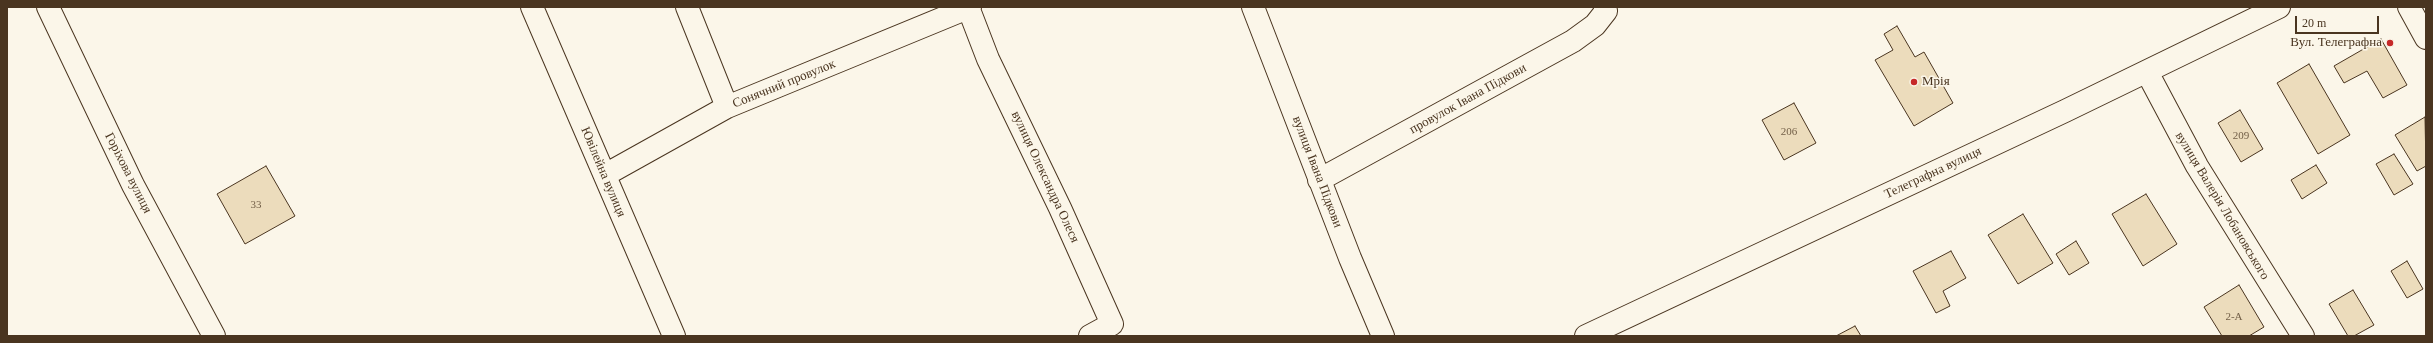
<!DOCTYPE html>
<html>
<head>
<meta charset="utf-8">
<style>
  body { margin:0 }
  #map { position:relative; width:2433px; height:343px; overflow:hidden; background:#fbf6e9; font-family:Georgia,serif }
  canvas { display:block }
  .frame { position:absolute; inset:0; border:8px solid #4a3520; pointer-events:none }
  .scale { position:absolute; left:2295px; top:16px; width:84px; height:18px; box-sizing:border-box; border:2px solid #4a3520; border-top:0; padding-left:5px; font-size:12px; line-height:14px; white-space:nowrap; color:#4a3520; -webkit-text-stroke:3px #fbf6e9; paint-order:stroke }
</style>
</head>
<body>
<div id="map">
<canvas width="2433" height="343"></canvas>
<div class="frame"></div>
<div class="scale">20 m</div>
</div>
<script>
const ctx = document.querySelector('canvas').getContext('2d');
ctx.lineJoin = 'round';
function paint(path, color) { ctx.fillStyle = color; ctx.fill(path, 'evenodd'); }
const toPath = rows => new Path2D(rows.map(r => 'M' + r).join(''));
function strokePath(path, color, width, dash) { ctx.strokeStyle = color; ctx.lineWidth = width; ctx.lineCap = dash ? 'butt' : 'round'; ctx.setLineDash(dash || []); ctx.stroke(path); }
function write(font, color, halo, rows, align = 'center') {
  ctx.font = font + ' Georgia,serif'; ctx.lineWidth = 3; ctx.setLineDash([]); ctx.textBaseline = 'middle'; ctx.strokeStyle = halo; ctx.fillStyle = color; for (const [text, x, y, turn = 0] of rows) {
    ctx.save(); ctx.translate(x, y); ctx.rotate((+turn || 0) * Math.PI / 180); ctx.textAlign = isNaN(turn) ? turn : align; if (halo) ctx.strokeText(text, 0, 0); ctx.fillText(text, 0, 0); ctx.restore();
  }
}
const building = toPath([
  [1897,26,1915,57,1924,52,1953,103,1914,126,1875,60,1893,50,1884,34,1897,26],
  [2381,39,2407,85,2383,98,2367,71,2344,83,2334,66,2381,39],
  [2309,64,2350,135,2318,154,2277,83,2309,64],
  [1794,103,1816,143,1784,160,1762,120,1794,103],
  [2240,110,2263,149,2241,162,2218,123,2240,110],
  [2425,117,2426,166,2417,171,2395,135,2425,117],
  [2394,154,2413,184,2394,195,2376,164,2394,154],
  [2316,165,2327,183,2302,199,2291,180,2316,165],
  [266,166,295,216,245,244,217,194,266,166],
  [2146,194,2177,244,2143,266,2112,214,2146,194],
  [2023,214,2053,263,2018,284,1988,235,2023,214],
  [2076,241,2089,263,2069,275,2056,254,2076,241],
  [1951,251,1966,278,1943,291,1950,306,1936,313,1913,271,1951,251],
  [2407,261,2423,289,2407,298,2391,271,2407,261],
  [2239,285,2264,327,2249,336,2222,336,2204,307,2239,285],
  [2353,290,2374,325,2354,336,2348,336,2329,304,2353,290],
  [1855,326,1861,336,1836,336,1855,326]
]);
const minor = toPath([
  [48,7,133,185,214,336],
  [532,7,674,336],
  [687,7,727,107],
  [968,7,988,59,1060,208,1112,324,1090,336],
  [1253,7,1350,258,1383,336],
  [2147,72,2197,166,2303,336],
  [605,175,727,107,970,7],
  [1319,180,1573,41,1595,25,1606,11,1605,7]
]);
const tertiary = toPath([
  [1586,336,2065,111,2279,7]
]);
const secondary = toPath([
  [2409,7,2426,38]
]);
const markers = [
  [2390,43,4,"#c62828"],
  [1914,82,4,"#c62828"]
];
const numberNames = [
  ["206",1789,132],
  ["209",2241,136],
  ["33",256,205],
  ["2-А",2234,317]
];
const poiNames = [
  ["Вул. Телеграфна",2382,43],
  ["Мрія",1922,82,"left"]
];
const streetNames = [
  ["Сонячний провулок",784,84,-22],
  ["провулок Івана Підкови",1468,99,-29],
  ["Ювілейна вулиця",603,172,67],
  ["вулиця Івана Підкови",1317,172,69],
  ["Горіхова вулиця",128,173,63],
  ["Телеграфна вулиця",1933,173,-25],
  ["вулиця Олександра Олеся",1045,177,65],
  ["вулиця Валерія Лобановського",2222,206,59]
];
paint(building, '#ecdcbc');
strokePath(building, '#4a3520', 1);
strokePath(minor, '#4a3520', 24);
strokePath(tertiary, '#4a3520', 24);
strokePath(secondary, '#4a3520', 24);
strokePath(minor, '#fbf6e9', 22);
strokePath(tertiary, '#fbf6e9', 22);
strokePath(secondary, '#fbf6e9', 22);
for (const [x, y, r, color] of markers) { const dot = new Path2D(); dot.arc(x, y, r, 0, 2 * Math.PI); ctx.fillStyle = color; ctx.fill(dot); strokePath(dot, '#fbf6e9', 1.5); }
write('11px', '#725f47', null, numberNames);
write('13px', '#4a3520', '#fbf6e9', poiNames, 'right');
write('13px', '#4a3520', '#fbf6e9', streetNames);
</script>
</body>
</html>
